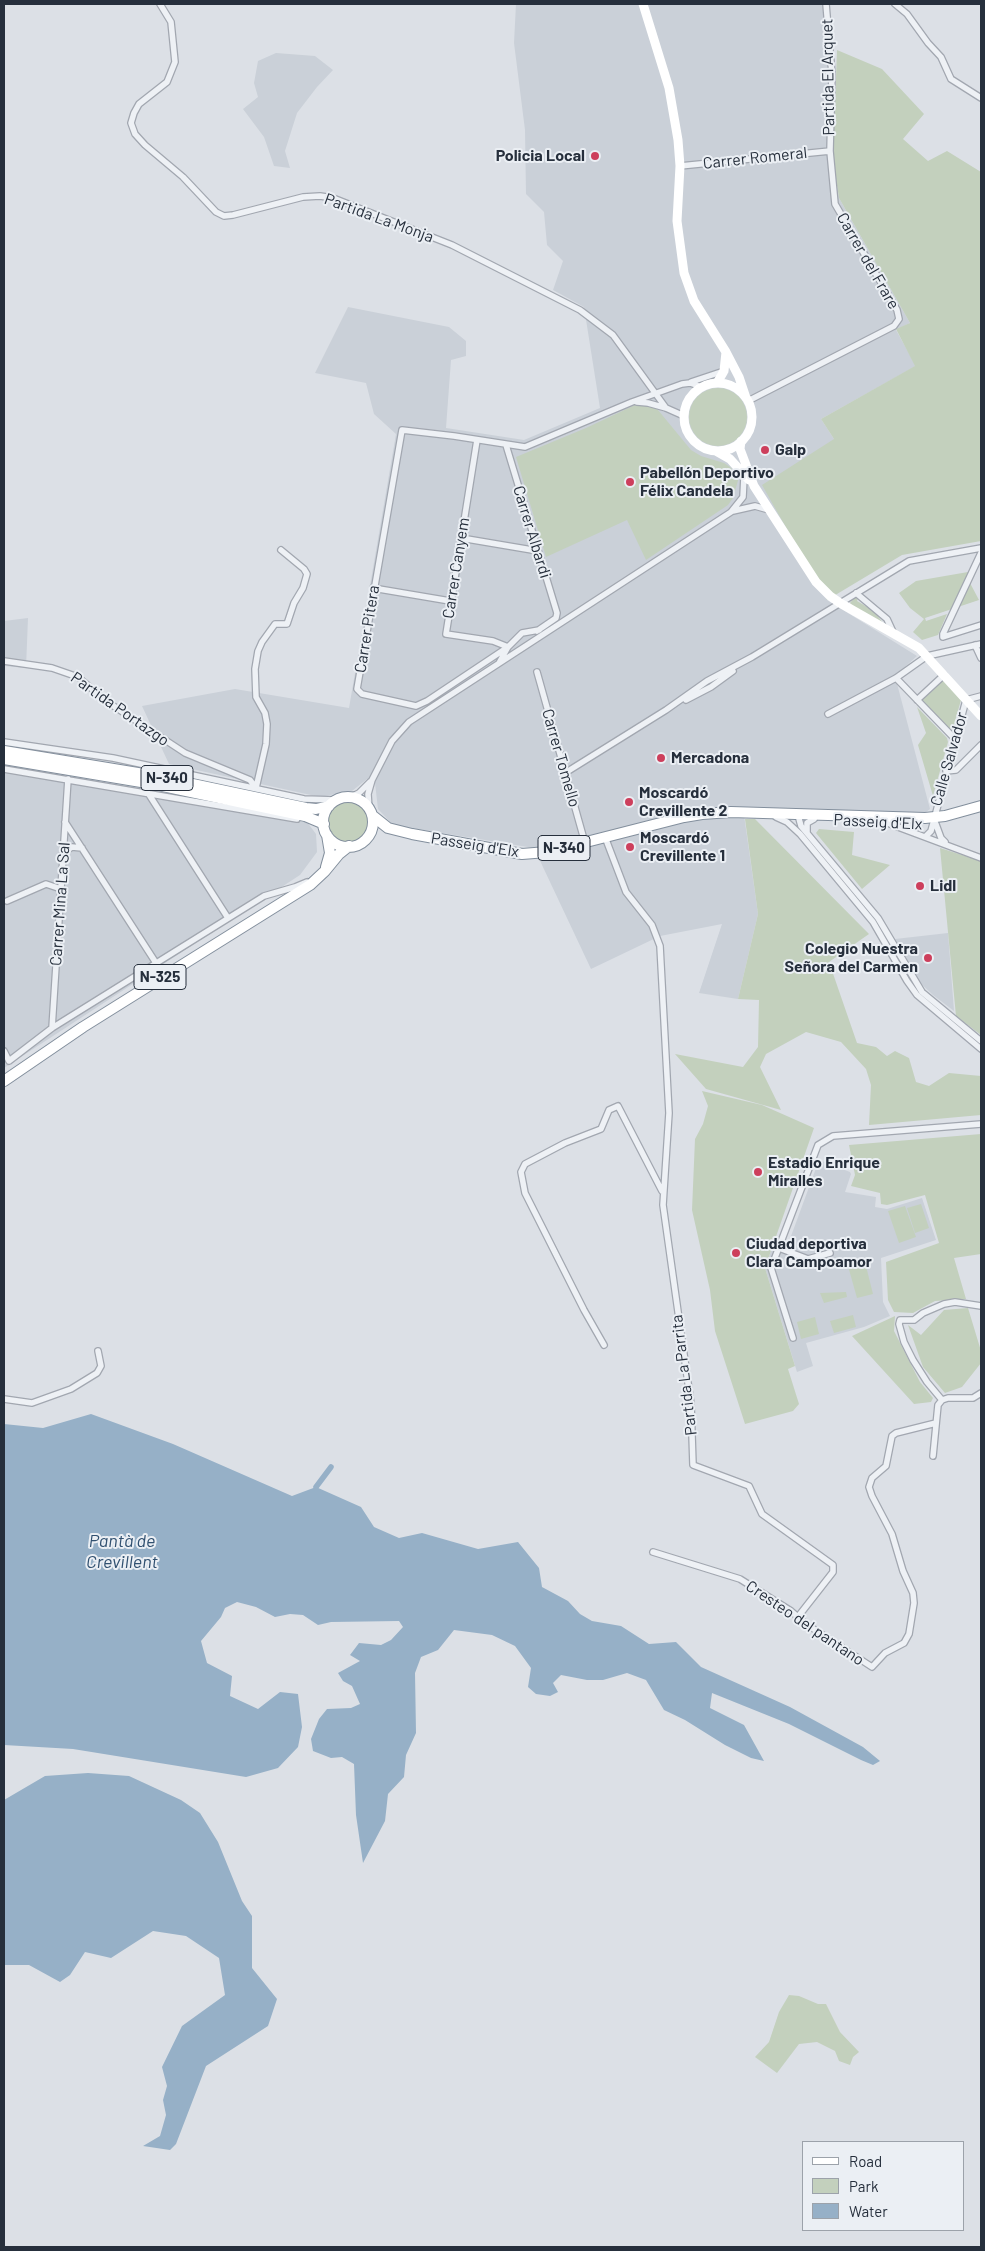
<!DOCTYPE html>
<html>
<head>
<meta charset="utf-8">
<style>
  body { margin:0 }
  #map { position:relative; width:985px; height:2251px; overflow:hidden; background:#dce0e6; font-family:Barlow,sans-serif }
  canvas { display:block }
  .frame { position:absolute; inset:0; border:5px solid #262f3c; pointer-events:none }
  .legend { position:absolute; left:802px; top:2141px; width:162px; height:90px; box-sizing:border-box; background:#ebeff4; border:1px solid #9ca2aa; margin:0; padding:6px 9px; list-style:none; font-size:15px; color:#262f3c }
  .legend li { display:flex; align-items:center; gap:10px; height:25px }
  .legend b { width:25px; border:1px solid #9ca2aa }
</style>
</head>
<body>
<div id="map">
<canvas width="985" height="2251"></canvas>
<div class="frame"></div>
<ul class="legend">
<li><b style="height:6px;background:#fff"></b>Road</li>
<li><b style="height:14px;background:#c3d0bd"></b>Park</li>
<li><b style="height:14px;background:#96b0c7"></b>Water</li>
</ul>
</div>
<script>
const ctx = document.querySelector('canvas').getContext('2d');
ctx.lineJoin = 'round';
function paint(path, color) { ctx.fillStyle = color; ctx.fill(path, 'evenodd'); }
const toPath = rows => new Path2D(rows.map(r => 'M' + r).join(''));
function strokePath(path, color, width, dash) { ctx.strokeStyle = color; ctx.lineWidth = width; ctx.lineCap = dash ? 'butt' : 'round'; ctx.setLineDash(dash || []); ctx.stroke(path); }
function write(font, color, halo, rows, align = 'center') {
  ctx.font = font + ' Barlow,sans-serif'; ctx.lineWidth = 4; ctx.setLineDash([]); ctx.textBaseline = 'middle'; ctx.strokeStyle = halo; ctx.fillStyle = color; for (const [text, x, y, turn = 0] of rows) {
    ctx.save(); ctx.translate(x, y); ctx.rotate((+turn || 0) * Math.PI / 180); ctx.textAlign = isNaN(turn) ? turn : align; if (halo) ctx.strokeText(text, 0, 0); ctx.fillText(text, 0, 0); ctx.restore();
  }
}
const built = toPath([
  [516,4,828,4,834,46,833,161,839,198,910,323,896,330,916,366,821,419,834,439,827,600,917,656,895,676,930,809,922,815,743,808,758,914,738,999,699,993,722,924,660,936,591,969,534,848,393,825,378,809,375,783,367,779,352,791,320,797,169,764,142,706,235,689,349,708,396,434,374,414,366,383,315,373,348,307,449,327,466,341,466,356,451,360,446,428,524,440,600,408,584,307,553,290,563,261,547,245,544,212,526,194,525,130,514,43],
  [276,53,315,56,333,70,317,87,297,113,285,151,290,168,274,166,264,137,243,109,258,97,254,83,258,61],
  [28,618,26,668,4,666,4,621],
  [4,765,304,818,316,834,317,852,300,875,4,1068],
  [948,933,954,1011,933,995,915,978,895,939],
  [819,1160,850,1172,851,1174,845,1192,876,1197,875,1207,887,1209,922,1198,936,1240,881,1258,883,1302,890,1316,864,1327,806,1343,813,1366,797,1372,765,1268,774,1243,787,1247]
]);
const green = toPath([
  [837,50,882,69,924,114,903,139,928,161,947,151,981,172,981,541,902,555,827,600,762,485,834,439,821,419,915,366,896,329,910,323,839,198,833,161],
  '689 417a29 29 0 1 1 58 0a29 29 0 1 1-58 0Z',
  [635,405,649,406,658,410,691,450,701,456,724,463,730,467,739,477,733,498,728,505,646,560,627,520,546,557,516,457,586,428],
  [968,572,970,583,979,600,925,618,926,621,947,614,938,635,922,640,913,632,924,619,910,608,899,593,916,581],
  [855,597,858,598,857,601,874,611,883,623,853,607,850,603],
  [942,678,961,700,953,728,949,729,921,699],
  [917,707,947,738,948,742,933,796,918,745,926,733],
  '328 822a20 20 0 1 1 40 0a20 20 0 1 1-40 0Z',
  [745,819,755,819,869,934,829,962,857,1043,876,1047,887,1056,895,1051,909,1058,916,1082,929,1086,949,1073,981,1076,981,1115,869,1125,871,1085,866,1069,841,1042,806,1032,766,1054,760,1067,781,1110,706,1089,675,1054,743,1067,758,1047,759,1000,738,999,758,914],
  [819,829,854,832,852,855,890,865,862,889,816,833],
  [940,848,981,861,981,1035,956,1016],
  [702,1091,762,1105,814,1128,765,1268,795,1366,788,1369,799,1404,793,1411,745,1424,715,1331,710,1290,692,1210,695,1139,703,1124,708,1106],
  [981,1134,981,1254,954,1258,966,1299,935,1301,913,1313,894,1312,888,1300,886,1262,939,1243,925,1195,887,1205,881,1204,880,1193,851,1186,855,1175,849,1145],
  [921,1204,929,1228,915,1233,907,1208],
  [905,1206,916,1237,899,1243,888,1211],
  [865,1262,873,1294,857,1298,848,1266],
  [846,1292,847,1297,824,1303,820,1293],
  [968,1308,981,1351,981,1363,962,1387,945,1393,923,1367,908,1325,921,1335,944,1310],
  [853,1315,856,1327,834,1333,830,1321],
  [895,1316,894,1331,920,1382,933,1398,931,1402,914,1404,852,1336],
  [815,1317,819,1334,801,1339,797,1322],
  [789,1995,799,1996,818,2004,826,2004,840,2032,859,2052,853,2057,850,2065,839,2061,835,2051,817,2042,799,2044,777,2073,755,2057,769,2042,779,2012]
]);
const water = toPath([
  [91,1414,173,1444,292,1496,316,1487,361,1507,374,1527,399,1538,422,1533,478,1549,518,1542,539,1568,542,1587,568,1601,580,1614,592,1621,621,1626,649,1644,676,1642,701,1667,790,1707,863,1747,880,1761,873,1765,861,1760,789,1724,712,1693,710,1708,744,1725,764,1761,751,1758,725,1745,685,1720,664,1710,646,1680,627,1673,603,1680,587,1680,561,1675,553,1683,558,1692,550,1696,536,1694,528,1687,531,1668,515,1646,492,1635,454,1630,438,1650,421,1657,415,1673,416,1733,406,1755,404,1777,388,1794,385,1821,363,1863,356,1815,354,1764,342,1757,331,1758,313,1751,311,1739,319,1719,327,1709,351,1708,360,1704,352,1686,343,1681,338,1673,360,1661,350,1655,359,1643,381,1645,391,1640,403,1627,399,1621,331,1622,318,1625,303,1615,290,1614,275,1617,256,1607,237,1602,225,1608,221,1617,201,1641,207,1663,232,1676,230,1696,258,1709,280,1692,298,1694,302,1727,298,1747,278,1768,246,1777,73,1749,4,1745,4,1424,43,1428],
  [88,1773,129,1776,181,1800,200,1813,218,1842,242,1901,252,1916,252,1968,277,1999,268,2026,206,2066,176,2144,170,2150,143,2146,160,2136,166,2115,163,2100,167,2086,162,2067,182,2026,225,1995,219,1958,186,1936,153,1931,111,1958,85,1952,70,1975,60,1982,29,1965,4,1965,4,1800,45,1776]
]);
const canal = toPath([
  [316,1487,331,1467]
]);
const street = toPath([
  [160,4,171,22,175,62,167,82,139,104,134,113,131,123,135,134,145,145,183,177,216,212,224,216,233,215,303,197,320,196,333,198,452,245,580,310,613,335,666,408],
  [895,4,907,14,928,43,941,57,951,79,981,98],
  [680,166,830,151],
  [691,382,724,371],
  [748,401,894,326,899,319,897,310,835,204,830,151,832,74,826,4],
  [637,402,648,403,666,408,684,416],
  [477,440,446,634,493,641,508,647,427,701,416,706,362,694,357,689,402,430,454,436,525,447,632,402,682,384,690,383,702,387],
  [506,445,557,613,556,618,537,631],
  [733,511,755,506,769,510],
  [461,538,538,551],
  [981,553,943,634,943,637,981,625],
  [373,588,450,601],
  [856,593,887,619,893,632],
  [975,645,981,658],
  [4,661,52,668,78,677,106,701,185,753,250,780,256,788],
  [499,663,508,647,522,633,539,630],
  [537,672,585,843],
  [896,678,955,739],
  [686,700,711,687,733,671],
  [917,700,944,675],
  [828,714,896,678,927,656,981,644],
  [4,742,113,758,304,799,336,800],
  [4,769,297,819],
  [946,771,956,770,981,745],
  [565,773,666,710,707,681,752,657,909,561,981,548],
  [256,788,266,744,267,724,265,713,256,697,255,669,258,651,262,642,275,624,287,624,294,603,303,588,307,574,304,569,281,550],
  [148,793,228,918],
  [351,797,359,793,370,782],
  [369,809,368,794,372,780,392,741,409,722,731,512,743,497,744,477],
  [798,815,801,826,878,918,922,992,981,1041],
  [776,817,787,822,800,834,873,922,907,981,917,995,981,1049],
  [934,819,941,838,945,842],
  [65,822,156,963],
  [890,824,981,858],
  [807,832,807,823,814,819],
  [926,836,931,831,966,700,981,696],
  [605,837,626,892,652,925,660,946,669,1113,663,1205,691,1404,693,1465,749,1486,762,1514,833,1565,833,1572,797,1618],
  [63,853,72,847,82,848],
  [7,901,46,884,61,889],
  [52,1028,68,779],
  [4,1051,9,1061,52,1028,264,896,295,887,307,882],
  [780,1245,779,1248,808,1259,830,1253],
  [793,1338,771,1268,818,1145,833,1136,981,1124],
  [604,1345,584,1310,525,1193,521,1172,525,1164,565,1143,601,1129,609,1110,618,1106,662,1191],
  [4,1399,32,1403,71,1389,97,1373,101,1366,98,1351],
  [942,1400,927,1382,913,1360,904,1342,899,1324,900,1320,914,1320,923,1313,944,1304,955,1302,981,1306],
  [933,1456,938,1405,942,1400,948,1398,973,1398,981,1393],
  [653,1552,740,1579,791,1611,806,1624,872,1667,885,1653,904,1643,909,1634,914,1603,913,1593,903,1571,892,1534,872,1496,869,1487,872,1478,886,1466,892,1436,896,1433,936,1423]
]);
const secondary = toPath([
  [643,4,669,88,678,140,680,166,677,221,684,273,694,301,726,352,739,377,746,398],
  [717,383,724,371,726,352],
  '684 417a34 34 0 1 1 68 0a34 34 0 1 1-68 0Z',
  [741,441,740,449,754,486,816,582,830,596,840,603,919,648,981,716],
  [716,451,730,459,749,480]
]);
const highway = toPath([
  [4,751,150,775,306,808,316,809,329,806],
  [4,759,153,784,305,816,324,824],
  '323 822a25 25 0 1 1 50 0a25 25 0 1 1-50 0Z',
  [373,816,388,828,412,834,522,854,547,852,684,817,702,814,731,812,925,818,945,816,981,806],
  [326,867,330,853,327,835],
  [4,1081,83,1027,310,885,325,871,339,854,349,846]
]);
const markers = [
  [595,156,5,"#cd3f5c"],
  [765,450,5,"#cd3f5c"],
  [630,482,5,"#cd3f5c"],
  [661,758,5,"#cd3f5c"],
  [629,802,5,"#cd3f5c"],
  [630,847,5,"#cd3f5c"],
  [920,886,5,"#cd3f5c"],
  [928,958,5,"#cd3f5c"],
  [758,1172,5,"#cd3f5c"],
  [736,1253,5,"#cd3f5c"]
];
const shields = [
  [167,778,52],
  [564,848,52],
  [160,977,52]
];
const shieldNames = [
  ["N-340",167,778],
  ["N-340",564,848],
  ["N-325",160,977]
];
const streetNames = [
  ["Partida El Arquet",828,77,-91],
  ["Carrer Romeral",755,158,-6],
  ["Partida La Monja",379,218,20],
  ["Carrer del Frare",868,261,60],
  ["Carrer Albardi",532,532,73],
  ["Carrer Canyem",456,568,-81],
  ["Carrer Pitera",367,629,-81],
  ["Partida Portazgo",120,709,35],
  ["Carrer Tomello",561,758,74],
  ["Calle Salvador",949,759,-74],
  ["Passeig d'Elx",878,822,3],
  ["Passeig d'Elx",475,845,9],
  ["Carrer Mina La Sal",60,904,-86],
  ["Partida La Parrita",684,1375,-97],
  ["Cresteo del pantano",805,1623,34]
];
const poiNames = [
  ["Policia Local",585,156,"right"],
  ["Galp",775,450],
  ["Pabellón Deportivo",640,473],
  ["Félix Candela",640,491],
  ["Mercadona",671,758],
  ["Moscardó",639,793],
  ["Crevillente 2",639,811],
  ["Moscardó",640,838],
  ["Crevillente 1",640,856],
  ["Lidl",930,886],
  ["Colegio Nuestra",918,949,"right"],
  ["Señora del Carmen",918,967,"right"],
  ["Estadio Enrique",768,1163],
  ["Miralles",768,1181],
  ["Ciudad deportiva",746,1244],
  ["Clara Campoamor",746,1262]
];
const waterNames = [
  ["Pantà de",122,1541],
  ["Crevillent",122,1562]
];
paint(built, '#cad0d8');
paint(green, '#c3d0bd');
paint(water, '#96b0c7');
strokePath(canal, '#96b0c7', 5.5);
strokePath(street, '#a2a7b0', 8);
strokePath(highway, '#838f9d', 12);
strokePath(street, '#eef1f5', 5.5);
strokePath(secondary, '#fff', 9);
strokePath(highway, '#fff', 10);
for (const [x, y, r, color] of markers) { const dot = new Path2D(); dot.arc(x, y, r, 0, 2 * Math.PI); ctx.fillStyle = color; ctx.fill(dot); strokePath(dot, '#ebeff4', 2); }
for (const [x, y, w] of shields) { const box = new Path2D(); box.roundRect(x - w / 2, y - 12.5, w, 25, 4); ctx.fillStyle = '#ebeff4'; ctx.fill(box); strokePath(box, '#262f3c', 1); }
write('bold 15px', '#262f3c', null, shieldNames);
write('16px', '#262f3c', '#ebeff4', streetNames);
write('bold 16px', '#262f3c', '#ebeff4', poiNames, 'left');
write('italic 18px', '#305070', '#ebeff4', waterNames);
</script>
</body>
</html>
